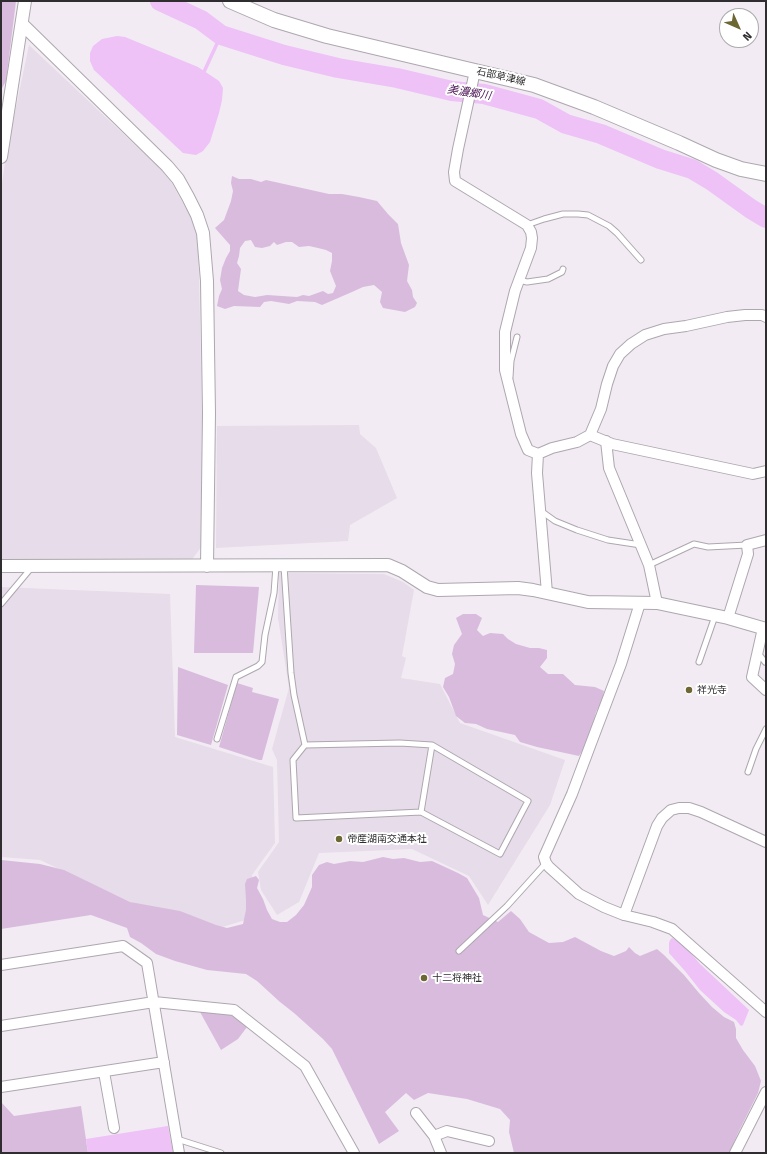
<!DOCTYPE html>
<html>
<head>
<meta charset="utf-8">
<style>
  body { margin:0 }
  #map { position:relative; width:767px; height:1154px; overflow:hidden; background:#f2ebf3; font-family:"Fira Sans",sans-serif }
  canvas { display:block }
  .frame { position:absolute; inset:0; border:2px solid #2f2d2f; pointer-events:none }
  .north { position:absolute; left:719px; top:8px; width:40px; height:40px; box-sizing:border-box; background:#fff; border:1px solid #acabac; border-radius:50%; rotate:135deg; font-size:11px; font-weight:700; line-height:16px; text-align:center; color:#2f2d2f }
  .north::after { content:''; display:block; margin:auto; width:14px; height:18px; background:#6d6734; clip-path:polygon(50% 0,100% 100%,50% 72%,0 100%) }
</style>
</head>
<body>
<div id="map">
<canvas width="767" height="1154"></canvas>
<div class="frame"></div>
<div class="north">N</div>
</div>
<script>
const ctx = document.querySelector('canvas').getContext('2d');
ctx.lineJoin = 'round';
function paint(path, color) { ctx.fillStyle = color; ctx.fill(path, 'evenodd'); }
const toPath = rows => new Path2D(rows.map(r => 'M' + r).join(''));
function strokePath(path, color, width, dash) { ctx.strokeStyle = color; ctx.lineWidth = width; ctx.lineCap = dash ? 'butt' : 'round'; ctx.setLineDash(dash || []); ctx.stroke(path); }
function write(font, color, halo, rows, align = 'center') {
  ctx.font = font + ' "Fira Sans","Noto Sans JP",sans-serif'; ctx.lineWidth = 4; ctx.setLineDash([]); ctx.textBaseline = 'middle'; ctx.strokeStyle = halo; ctx.fillStyle = color; for (const [text, x, y, turn = 0] of rows) {
    ctx.save(); ctx.translate(x, y); ctx.rotate((+turn || 0) * Math.PI / 180); ctx.textAlign = isNaN(turn) ? turn : align; if (halo) ctx.strokeText(text, 0, 0); ctx.fillText(text, 0, 0); ctx.restore();
  }
}
const built = toPath([
  [29,45,167,175,197,228,199,277,202,418,201,547,191,561,1,562,1,191,6,155],
  [359,425,360,434,376,448,397,498,350,525,348,541,216,548,217,426],
  [279,573,384,574,403,582,414,590,402,656,406,658,401,678,440,684,460,723,565,760,550,805,488,905,469,876,412,849,319,853,299,902,277,915,261,890,258,872,279,842,277,760,272,749,289,688,278,618],
  [1,587,170,594,175,737,273,767,275,843,252,875,255,917,216,929,130,902,40,860,1,857]
]);
const green = toPath([
  [1,1,16,1,6,81,1,90],
  [232,176,239,179,251,179,261,182,266,180,329,194,342,194,359,197,377,201,388,214,398,224,401,243,409,265,407,281,412,290,413,297,417,303,415,307,405,312,383,308,380,302,382,292,374,285,363,287,352,292,322,305,315,302,297,301,289,304,271,301,264,302,260,307,234,306,225,309,217,306,219,296,222,289,220,280,222,268,226,258,230,251,230,245,215,228,224,220,231,201,233,191,231,183],
  [251,240,255,247,262,248,270,246,274,242,277,245,286,242,292,242,299,247,309,246,318,248,326,250,332,253,332,261,330,271,336,286,333,293,328,294,323,291,309,296,303,295,297,297,267,295,255,297,244,295,238,291,241,269,237,263,239,256,240,248,245,241],
  [196,585,259,587,253,653,194,653],
  [463,614,476,614,482,618,477,630,483,636,490,633,503,634,508,639,516,644,530,648,539,648,547,650,547,658,540,667,548,674,563,674,575,685,595,687,604,691,602,701,596,712,592,727,584,748,579,756,537,747,520,742,515,735,487,729,476,724,465,723,456,716,449,697,443,687,445,678,453,674,455,664,452,654,454,645,462,634,456,618],
  [178,667,228,685,211,745,177,735],
  [237,683,253,688,252,692,279,699,262,760,259,760,219,747],
  [383,857,393,859,404,858,420,862,432,861,458,873,467,878,479,898,483,915,498,922,511,911,520,919,529,932,549,943,563,942,575,937,601,951,614,956,626,951,629,947,635,953,640,956,657,949,664,955,684,975,699,993,712,1007,724,1017,734,1022,736,1029,736,1038,743,1050,755,1066,761,1081,758,1093,738,1133,732,1147,729,1153,514,1153,509,1132,510,1120,500,1109,467,1099,428,1093,414,1100,406,1093,385,1112,399,1131,379,1144,332,1049,323,1039,294,1013,280,1002,257,981,246,974,207,970,175,961,156,954,141,943,130,937,127,928,91,915,1,929,1,860,40,864,64,870,130,902,180,911,216,925,227,928,243,924,246,910,246,900,245,884,247,879,256,876,259,880,257,888,263,899,267,910,272,919,280,922,287,922,296,915,304,905,312,887,312,875,319,865,327,862,334,864,350,861,363,862],
  [200,1012,231,1015,239,1020,247,1027,238,1039,221,1050],
  [1,1102,14,1116,81,1106,88,1153,1,1153]
]);
const water = toPath([
  [117,36,125,37,198,67,219,81,223,88,222,100,219,113,210,142,203,151,196,155,183,153,94,70,90,61,90,53,93,46,102,39],
  [672,938,677,940,689,951,700,964,749,1010,743,1025,741,1026,740,1025,736,1020,724,1012,700,990,685,971,669,953,669,943,670,940],
  [168,1126,173,1153,88,1153,86,1139]
]);
const stream = toPath([
  [203,74,221,35]
]);
const river = toPath([
  [160,1,201,20,221,35,284,55,338,68,397,78,452,91,484,94,539,109,566,124,601,134,660,159,692,169,712,181,751,209,766,218]
]);
const service = toPath([
  [527,225,544,219,563,214,578,214,588,215,609,226,617,233,641,260],
  [519,280,527,282,548,279,562,272,563,269],
  [510,377,511,361,517,337],
  [541,511,555,521,577,530,608,540,641,545],
  [649,565,694,544,708,547,747,545],
  [284,566,291,673,294,695,305,745,400,743,432,745,528,801,500,854,421,812,296,818,293,760,305,745],
  [1,604,32,567],
  [758,653,765,662],
  [699,662,715,616],
  [217,739,236,677,258,666,262,662,265,635,274,593,276,566],
  [748,772,756,749,766,729],
  [421,812,432,745],
  [459,951,507,906,546,863],
  [177,1139,221,1153]
]);
const minor = toPath([
  [475,71,458,149,454,172,455,181,527,225,531,232,532,238,531,248,515,291,505,332,505,370,521,434,528,450,538,454],
  [590,435,612,444,753,474,766,471],
  [606,441,609,468,649,565,657,603],
  [547,593,537,473,538,454,552,448,577,442,590,435,601,409,607,384,613,366,620,354,631,344,645,335,664,329,686,326,727,317,745,315,762,315,766,317],
  [640,603,621,664,590,746,572,794,544,857,546,863,549,867,579,894,604,907,624,915,653,922,672,929,766,1012],
  [728,618,748,554,747,545,766,540],
  [763,628,752,677,766,690],
  [624,915,657,826,662,818,671,810,679,808,689,808,701,812,766,842],
  [1,965,123,946,147,963,179,1153],
  [1,1026,154,1002,234,1010,305,1066,354,1153],
  [104,1072,114,1128],
  [1,1087,164,1062],
  [416,1113,434,1136],
  [441,1153,434,1136,447,1131,489,1141],
  [735,1153,766,1092]
]);
const tertiary = toPath([
  [22,24,167,166,178,179,188,197,197,215,203,233,207,281,209,413,207,566],
  [1,157,25,1],
  [1,566,388,565,402,571,427,587,438,590,518,588,533,590,588,602,657,603,728,618,766,629]
]);
const secondary = toPath([
  [230,1,274,20,327,36,534,85,594,107,679,143,716,160,741,169,766,174]
]);
const markers = [
  [689,690,4,"#6d6734"],
  [339,839,4,"#6d6734"],
  [424,978,4,"#6d6734"]
];
const streetNames = [
  ["石部草津線",501,77,13]
];
const poiNames = [
  ["祥光寺",697,690],
  ["帝産湖南交通本社",347,839],
  ["十二将神社",432,978]
];
const waterNames = [
  ["美濃郷川",469,93,9]
];
paint(built, '#e7dce9');
paint(green, '#d9bbde');
paint(water, '#eec1f7');
strokePath(stream, '#eec1f7', 3.5);
strokePath(river, '#eec1f7', 20);
strokePath(service, '#ada7ae', 7);
strokePath(minor, '#ada7ae', 12);
strokePath(tertiary, '#ada7ae', 14);
strokePath(secondary, '#ada7ae', 16);
strokePath(service, '#fff', 5);
strokePath(minor, '#fff', 10);
strokePath(tertiary, '#fff', 12);
strokePath(secondary, '#fff', 14);
for (const [x, y, r, color] of markers) { const dot = new Path2D(); dot.arc(x, y, r, 0, 2 * Math.PI); ctx.fillStyle = color; ctx.fill(dot); strokePath(dot, '#fff', 1.5); }
write('10px', '#2f2d2f', '#fff', streetNames);
write('10px', '#2f2d2f', '#fff', poiNames, 'left');
write('italic 11px', '#491453', '#fff', waterNames);
</script>
</body>
</html>
